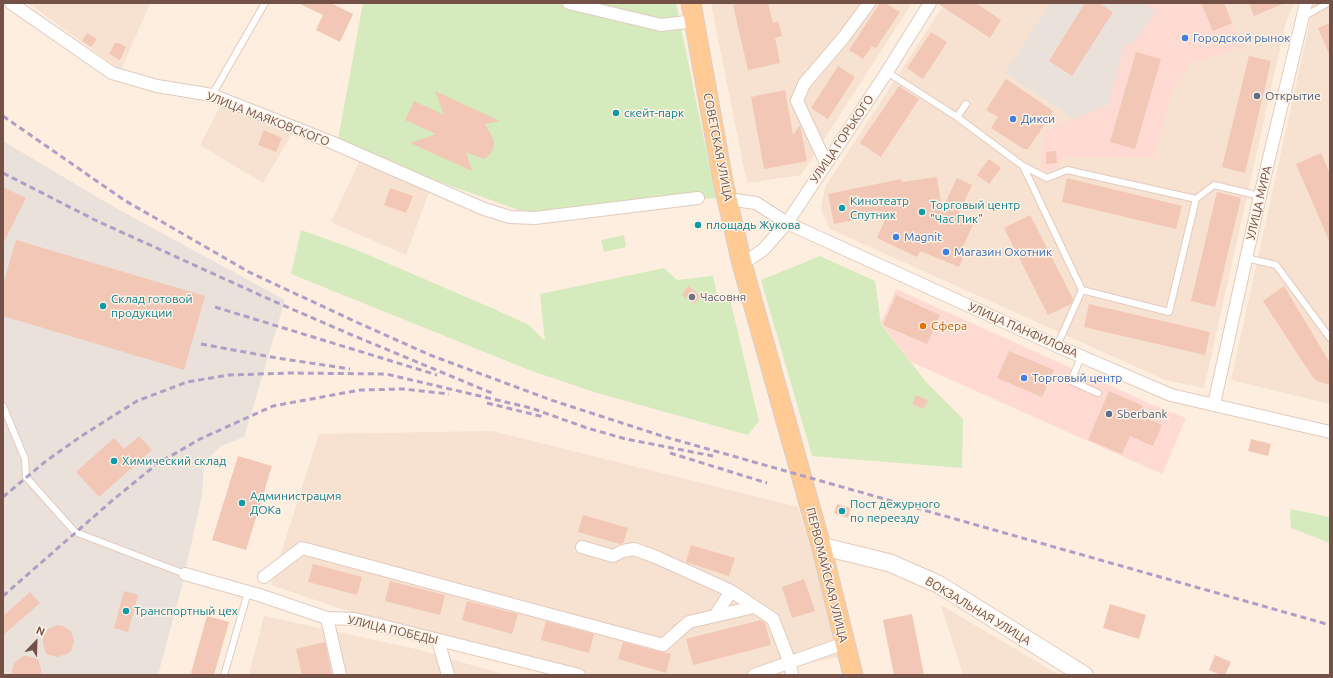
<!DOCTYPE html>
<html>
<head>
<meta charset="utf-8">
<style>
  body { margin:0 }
  #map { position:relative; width:1333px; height:678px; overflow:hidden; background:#fdeedf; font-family:Ubuntu,sans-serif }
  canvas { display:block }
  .frame { position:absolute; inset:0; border:4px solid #745146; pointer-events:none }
  .north { position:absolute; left:16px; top:622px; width:40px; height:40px; -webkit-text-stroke:3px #fff2e6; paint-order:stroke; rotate:23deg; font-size:11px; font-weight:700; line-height:16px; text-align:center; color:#745146 }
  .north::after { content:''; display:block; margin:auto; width:14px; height:18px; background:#745146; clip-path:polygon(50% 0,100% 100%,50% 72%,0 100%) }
</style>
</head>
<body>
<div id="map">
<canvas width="1333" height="678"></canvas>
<div class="frame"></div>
<div class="north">N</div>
</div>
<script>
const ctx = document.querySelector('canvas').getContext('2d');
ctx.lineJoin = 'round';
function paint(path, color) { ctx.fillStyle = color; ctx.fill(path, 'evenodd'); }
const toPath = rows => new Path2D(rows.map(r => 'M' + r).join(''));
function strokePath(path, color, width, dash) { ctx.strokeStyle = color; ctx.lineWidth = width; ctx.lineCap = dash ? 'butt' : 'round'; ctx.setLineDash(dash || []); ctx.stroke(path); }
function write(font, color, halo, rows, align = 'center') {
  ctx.font = font + ' Ubuntu,sans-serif'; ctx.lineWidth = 3; ctx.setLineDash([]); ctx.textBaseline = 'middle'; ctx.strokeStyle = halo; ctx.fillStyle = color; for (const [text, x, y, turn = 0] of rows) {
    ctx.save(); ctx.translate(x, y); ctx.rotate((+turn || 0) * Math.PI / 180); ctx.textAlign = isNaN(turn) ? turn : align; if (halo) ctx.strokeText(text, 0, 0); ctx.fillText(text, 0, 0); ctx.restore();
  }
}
const residential = toPath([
  [28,3,150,3,121,70],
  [711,3,912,3,801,175,747,183],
  [945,3,1294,3,1286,22,1204,388,1165,380,830,229,821,209,825,187],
  [1314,3,1330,3,1330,404,1231,380],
  [221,105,291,135,263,183,200,145],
  [359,162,429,192,406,255,331,222],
  [492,431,798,507,842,656,749,675,595,675,369,618,271,585,319,434],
  [941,605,1059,675,963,675],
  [264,616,416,649,506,675,249,675]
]);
const commercial = toPath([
  [1145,3,1224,3,1235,30,1244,47,1190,63,1173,90,1154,157,1062,157,1054,171,1040,169,1046,131,1108,105,1125,44,1155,11],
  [896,289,1153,405,1186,418,1162,474,911,362,881,323]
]);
const industrial = toPath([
  [1050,3,1145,3,1156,12,1130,46,1125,44,1108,105,1075,119,1005,73],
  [3,141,114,207,285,300,244,437,221,446,204,463,202,495,182,586,158,675,3,675]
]);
const green = toPath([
  [363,3,676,3,716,198,524,212,337,145],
  [301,230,357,250,494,309,529,325,545,341,540,294,664,268,677,280,713,276,718,299,730,299,759,421,748,435,597,393,529,370,291,274],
  [624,235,626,247,604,252,601,240],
  [820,256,875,281,881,324,926,382,963,419,962,468,812,456,761,280],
  [1290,509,1330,517,1330,543,1291,528]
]);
const building = toPath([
  [298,3,331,3,353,14,340,42,316,30,323,15],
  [742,3,768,3,773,23,778,21,782,36,775,38,780,63,748,70,733,5],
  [880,3,885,3,900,12,876,48,872,46,863,59,849,50],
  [937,3,976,3,1001,20,990,38],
  [1085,3,1099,3,1113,12,1072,76,1049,61],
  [1201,3,1224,3,1232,23,1213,31],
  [1249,3,1285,3,1254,16],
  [1330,23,1330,56,1318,28],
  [931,32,947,42,923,79,907,68],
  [87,33,97,39,91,47,82,41],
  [115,43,119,43,126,47,120,60,109,54],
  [1136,52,1161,59,1135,149,1110,142],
  [1249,56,1271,61,1245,173,1222,167],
  [838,66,855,77,828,119,811,108],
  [1006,79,1053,111,1028,149,1024,149,991,128,998,117,986,110],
  [899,86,919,99,881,157,860,143],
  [785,90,793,135,800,125,807,161,764,169,751,97],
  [435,91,500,121,485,124,494,140,493,150,489,155,484,159,466,152,472,171,410,143,436,134,405,120,414,101,444,115],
  [264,130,282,138,276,152,258,145],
  [1056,151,1057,163,1046,164,1046,152],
  [1321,153,1330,174,1330,243,1296,164],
  [989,159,1001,168,989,184,977,175],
  [937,177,942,210,957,178,972,185,959,213,975,220,962,249,966,250,959,267,920,251,917,257,877,238,888,213,834,224,828,194,901,179,902,182],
  [1067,178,1182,206,1176,229,1062,202],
  [3,187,26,198,3,244],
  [390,188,413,196,406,213,384,205],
  [1217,192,1241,198,1215,307,1191,301],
  [1030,215,1073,299,1071,304,1048,315,1004,228],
  [16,240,205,296,184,370,3,316,3,284],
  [688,286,701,296,694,304,682,295],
  [1284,286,1330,363,1330,385,1317,381,1312,376,1263,301],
  [896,295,940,315,927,344,883,325],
  [1089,304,1210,332,1205,355,1084,327],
  [1009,351,1054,370,1042,397,997,378],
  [1109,391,1143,406,1139,415,1162,425,1153,446,1130,436,1122,454,1088,440],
  [916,395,928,400,924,409,912,404],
  [139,436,152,450,99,497,76,472,114,438,124,449],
  [1251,439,1271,444,1268,456,1248,451],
  [238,456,272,466,246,550,212,540],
  [837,504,851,508,848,518,834,513],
  [583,515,628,528,623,543,620,544,578,532],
  [691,545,735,558,729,576,686,562],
  [313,564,362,577,357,595,308,582],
  [804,579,815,611,792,618,782,587],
  [390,581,445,595,440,615,385,601],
  [124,591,138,595,128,632,114,628],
  [30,592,40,603,3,635,3,616],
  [467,601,518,614,512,634,462,620],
  [1110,604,1146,615,1139,639,1103,628],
  [912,614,924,675,894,675,883,620],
  [207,616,229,622,214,675,196,675,191,673],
  [761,620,765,623,771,645,693,665,686,639],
  [546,621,594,634,589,653,541,640],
  [58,625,63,626,71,631,74,641,71,651,67,654,57,657,46,654,43,643,43,638,48,629],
  [325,642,332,675,302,675,296,649],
  [623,642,661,652,671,654,666,673,618,659],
  [1215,655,1231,662,1225,675,1221,675,1209,670],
  [23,656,28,656,38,659,41,669,41,675,11,675,13,666,15,662]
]);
const lane = toPath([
  [1303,17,1328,3],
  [887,72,957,117,1023,166,1082,290],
  [212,95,265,3],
  [957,117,966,104],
  [1023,166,1047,178,1067,170,1196,199],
  [1246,258,1276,265,1330,338],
  [1057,346,1082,290,1169,312,1196,199,1214,185,1260,196],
  [1081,357,1071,381,1098,393],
  [3,406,25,459,26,477,75,532,185,574],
  [224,675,248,592]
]);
const street = toPath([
  [11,3,112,73,157,86,212,95,331,142,484,209,510,217,535,218,698,198],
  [569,3,661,25,695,21],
  [826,163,797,101,804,84,844,37,869,3],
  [727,199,756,203,787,223,1057,346,1171,395,1330,432],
  [742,264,763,250,787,223,887,72,930,3],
  [1214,404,1260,196,1306,3],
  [582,547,613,556,623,551,634,549,656,557,731,591,773,619,790,663,792,675],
  [185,574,259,595,327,618,355,619,579,675],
  [264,577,302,548,663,645,689,622,754,607],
  [715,616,731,591],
  [327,618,340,675],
  [438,640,448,675],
  [754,675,845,643]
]);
const secondary = toPath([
  [821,546,890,563,938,584,1084,675]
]);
const primary = toPath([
  [691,3,723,181,742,264,821,546,853,675]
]);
const rail = toPath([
  [3,116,124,200,249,272,354,321,430,355,551,400,662,436,1330,625],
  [3,173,95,220,271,300,352,335,494,394],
  [215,307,437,375],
  [201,344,277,358,350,369],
  [487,403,544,417],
  [670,453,767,483],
  [3,497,46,461,83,435,137,401,187,382,229,375,290,373,386,374,531,408,587,428,626,439,713,456],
  [3,596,114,499,157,464,200,439,273,406,360,390,403,389,449,394]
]);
const markers = [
  [1185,38,4,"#3f7fe0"],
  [1257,96,4,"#5c6f8a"],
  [616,113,4,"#0f9aa8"],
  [1013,119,4,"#3f7fe0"],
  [842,208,4,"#0f9aa8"],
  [922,212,4,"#0f9aa8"],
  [698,225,4,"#0f9aa8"],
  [896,237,4,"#3f7fe0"],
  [946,252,4,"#3f7fe0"],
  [692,297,4,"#6b7280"],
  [103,306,4,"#0f9aa8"],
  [923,326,4,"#e8710a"],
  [1024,378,4,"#3f7fe0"],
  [1109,414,4,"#5c6f8a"],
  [114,461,4,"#0f9aa8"],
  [242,503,4,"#0f9aa8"],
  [842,511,4,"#0f9aa8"],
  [126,611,4,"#0f9aa8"]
];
const shopNames = [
  ["Городской рынок",1193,38],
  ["Дикси",1021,119],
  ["Magnit",904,237],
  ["Магазин Охотник",954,252],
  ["Торговый центр",1032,378]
];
const serviceNames = [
  ["Открытие",1265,96],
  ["Sberbank",1117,414]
];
const cultureNames = [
  ["скейт-парк",624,113],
  ["Кинотеатр",850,201],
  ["Спутник",850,215],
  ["Торговый центр",930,205],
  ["\"Час Пик\"",930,219],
  ["площадь Жукова",706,225],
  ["Склад готовой",111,299],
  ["продукции",111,313],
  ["Химический склад",122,461],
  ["Администрацмя",250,496],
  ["ДОКа",250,510],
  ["Пост дежурного",850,504],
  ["по переезду",850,518],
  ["Транспортный цех",134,611]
];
const streetNames = [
  ["УЛИЦА МАЯКОВСКОГО",268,119,21],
  ["УЛИЦА ГОРЬКОГО",842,139,-56],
  ["СОВЕТСКАЯ УЛИЦА",718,147,79],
  ["УЛИЦА МИРА",1259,203,-77],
  ["УЛИЦА ПАНФИЛОВА",1023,330,24],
  ["ПЕРВОМАЙСКАЯ УЛИЦА",827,575,76],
  ["ВОКЗАЛЬНАЯ УЛИЦА",978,611,31],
  ["УЛИЦА ПОБЕДЫ",393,630,13]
];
const worshipNames = [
  ["Часовня",700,297]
];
const foodNames = [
  ["Сфера",931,326]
];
paint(residential, '#f7e1d0');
paint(commercial, '#fedad2');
paint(industrial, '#ebe1db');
paint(green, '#d5ebbe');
paint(building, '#f3c7b6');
strokePath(lane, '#e3cbbe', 8);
strokePath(street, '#e3cbbe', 14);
strokePath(secondary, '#e8cabb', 19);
strokePath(primary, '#d8cecb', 21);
strokePath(lane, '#fff', 6);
strokePath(street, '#fff', 12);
strokePath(secondary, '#fff', 17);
strokePath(primary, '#ffca94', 19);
strokePath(rail, '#af9ec6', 3, [6, 4]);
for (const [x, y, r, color] of markers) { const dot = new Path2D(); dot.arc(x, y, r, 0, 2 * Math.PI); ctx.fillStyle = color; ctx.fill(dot); strokePath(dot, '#fff2e6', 1.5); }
write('12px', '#366cbe', '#fff2e6', shopNames, 'left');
write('12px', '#4e5e75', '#fff2e6', serviceNames, 'left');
write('12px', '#0d838f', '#fff2e6', cultureNames, 'left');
write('12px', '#745146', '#fff2e6', streetNames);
write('12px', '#5b616d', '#fff2e6', worshipNames, 'left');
write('12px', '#c56008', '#fff2e6', foodNames, 'left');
</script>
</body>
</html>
